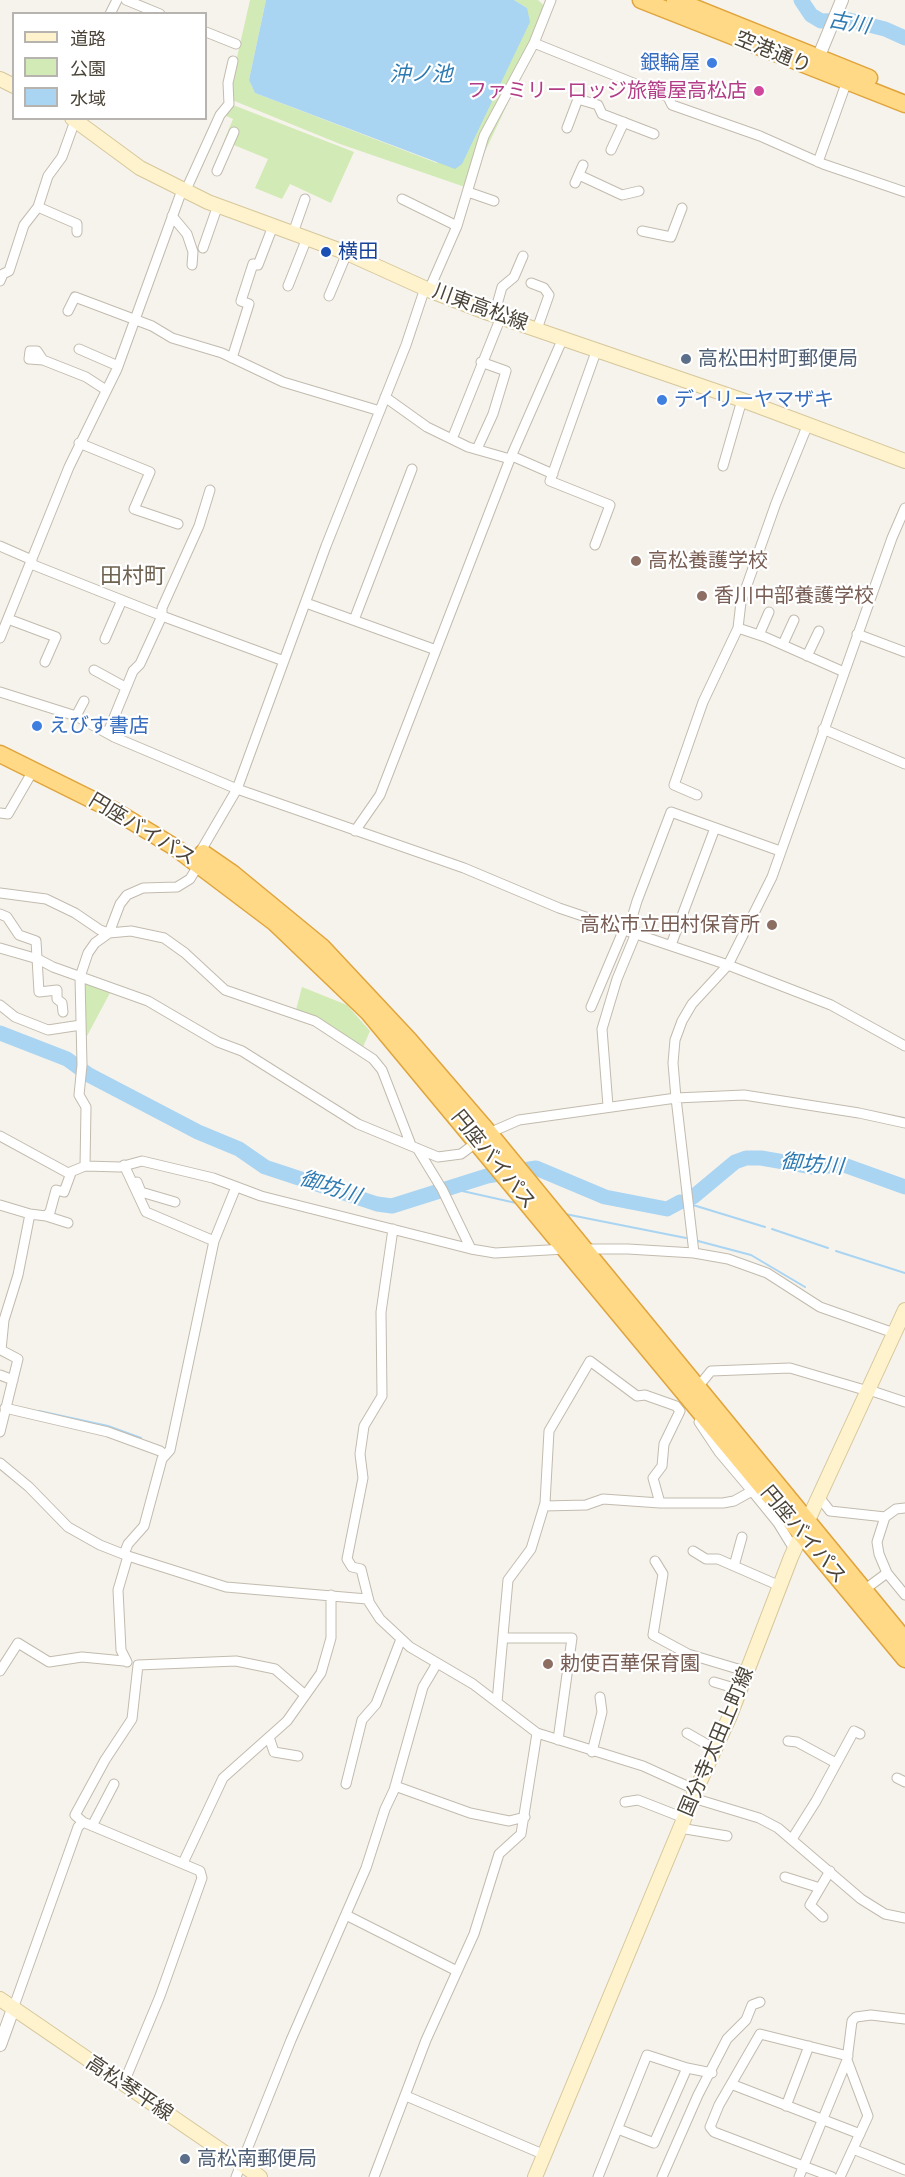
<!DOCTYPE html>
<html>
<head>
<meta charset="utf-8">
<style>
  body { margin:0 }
  #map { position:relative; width:905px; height:2177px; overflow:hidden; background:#f6f3ec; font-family:Helvetica,"Noto Sans JP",sans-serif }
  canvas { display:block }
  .legend { position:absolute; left:12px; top:12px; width:195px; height:108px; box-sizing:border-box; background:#fff; border:2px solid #b7b4b0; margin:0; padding:8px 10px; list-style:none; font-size:18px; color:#4b4439 }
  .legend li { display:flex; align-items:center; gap:12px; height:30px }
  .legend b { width:30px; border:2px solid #b7b4b0 }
</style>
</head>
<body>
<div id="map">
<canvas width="905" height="2177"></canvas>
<ul class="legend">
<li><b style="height:8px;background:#fff3cd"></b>道路</li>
<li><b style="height:16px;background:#d2eab5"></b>公園</li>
<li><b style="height:16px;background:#a9d4f2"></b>水域</li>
</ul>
</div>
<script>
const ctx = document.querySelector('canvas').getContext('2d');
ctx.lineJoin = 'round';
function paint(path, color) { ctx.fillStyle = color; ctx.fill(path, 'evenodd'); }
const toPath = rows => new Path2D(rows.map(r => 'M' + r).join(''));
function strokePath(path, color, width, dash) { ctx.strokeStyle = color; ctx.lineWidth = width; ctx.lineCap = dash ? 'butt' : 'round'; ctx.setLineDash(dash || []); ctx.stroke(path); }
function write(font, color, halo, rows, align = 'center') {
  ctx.font = font + ' Helvetica,"Noto Sans JP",sans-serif'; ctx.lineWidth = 4.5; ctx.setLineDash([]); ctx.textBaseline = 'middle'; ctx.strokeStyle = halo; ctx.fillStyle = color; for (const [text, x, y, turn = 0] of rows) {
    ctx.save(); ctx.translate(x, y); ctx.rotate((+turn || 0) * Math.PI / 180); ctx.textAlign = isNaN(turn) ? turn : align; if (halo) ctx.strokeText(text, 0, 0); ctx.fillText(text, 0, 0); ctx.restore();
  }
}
const green = toPath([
  [250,0,266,0,249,80,255,93,437,163,527,8,514,0,538,0,551,12,480,162,465,187,340,144,232,100,233,75],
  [233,105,354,152,331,203,290,184,282,199,255,188,268,159,224,141,233,119,224,115],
  [83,983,111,991,87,1036,83,1034],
  [302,987,347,1005,370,1031,363,1047,296,1010]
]);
const water = toPath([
  [266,0,514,0,527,8,530,22,462,164,455,169,255,93,249,80]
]);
const stream = toPath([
  [449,1188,516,1203],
  [693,1205,765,1227],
  [565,1214,686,1238],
  [772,1229,828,1248],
  [698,1241,751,1255,805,1287],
  [836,1251,905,1273],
  [39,1411,108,1426,141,1438]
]);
const river = toPath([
  [801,0,811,15,821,21,849,20,885,29,905,38],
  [0,1033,67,1059,89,1075,198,1132,239,1149,265,1167,377,1204,392,1206,487,1176,536,1168,605,1197,667,1209,680,1202],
  [693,1197,735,1162,746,1158,761,1158,813,1167,844,1165,905,1187]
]);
const minor = toPath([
  [126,0,160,14],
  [110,14,117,0],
  [206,32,236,44],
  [534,43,668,97,672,105,760,136,823,164,905,192],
  [567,128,578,99,598,105,602,114,654,134],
  [611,150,624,122],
  [818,162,847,81],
  [217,171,234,132],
  [579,175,622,195,639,191],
  [575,183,583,165],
  [185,192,220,115,229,104,228,83,233,61],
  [468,192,494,201],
  [402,199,457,226],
  [38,207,77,224,77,232],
  [172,216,187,234,193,252,192,265],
  [642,231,671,237,682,208],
  [293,233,305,199],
  [203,248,218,205],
  [0,281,3,274,9,271,24,225,38,207,48,176,62,157,76,118],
  [531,283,544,288,549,295,537,329],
  [288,286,307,238],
  [429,290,457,226,484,136,534,43,551,0],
  [329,296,347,253],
  [68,311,75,297,152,326,172,338,222,353,283,382,380,411],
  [494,315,502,287,514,277,523,256],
  [79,349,118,366],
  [232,358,249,304,241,301,253,264,258,265,273,226],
  [43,360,37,351,30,351,29,359,43,360,86,377,106,390],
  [385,397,427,427,468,447,510,459],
  [452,439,501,317],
  [79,443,150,472,134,509,178,524],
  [477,449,493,414,506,371,481,362],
  [512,456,553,474],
  [723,466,742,400],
  [595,545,610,505,550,481,597,349],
  [0,546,32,560],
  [31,564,162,616,284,661],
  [306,603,436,650],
  [8,619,56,637,45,662],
  [354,620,412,469],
  [738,628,765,637,844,672],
  [857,634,905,652],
  [759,635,769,612],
  [0,638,69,467,117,369,182,190],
  [105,639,122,600],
  [783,644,794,620],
  [807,656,819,631],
  [94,670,125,687],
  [0,692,76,716,114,737,237,789,464,868,559,908,728,965,831,1005,905,1046],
  [76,716,84,701],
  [823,729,905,764],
  [108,732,133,671,140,664,162,616,162,608,199,526,210,490],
  [697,795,674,785,703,702,738,628,741,602,776,503,808,424],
  [0,813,8,814,34,769],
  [355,831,380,795,510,459,563,338],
  [199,854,237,789,326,546,406,345,425,288],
  [0,893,46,899,75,913,100,930,109,933,120,904,127,895,143,888,177,887,190,879,199,864],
  [0,914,7,917,19,935,36,941,39,992,57,990,57,999,62,1003,63,1012],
  [671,945,715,828],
  [0,948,38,959,53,967,148,1001,218,1042,242,1051,358,1124,438,1157,461,1154,489,1133,519,1120,676,1098,744,1095,859,1113,905,1123],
  [0,1005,15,1017,48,1030,81,1025],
  [591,1007,624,929],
  [608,1106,602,1029,617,979,636,933,631,921,637,901,671,812,780,851],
  [0,1136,68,1173,85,1166,120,1167,142,1161,213,1178,261,1196,471,1249,495,1253,565,1249],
  [417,1148,442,1189,471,1249],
  [124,1165,146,1212,214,1241],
  [85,1166,86,1107,79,1095,82,1065,80,977,88,953,95,943,109,933,131,931,164,938,185,953,225,990,315,1021,373,1059,382,1070,411,1145],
  [137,1182,141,1192,175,1202],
  [0,1205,30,1214,18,1275,4,1320,1,1350,18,1359,0,1432],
  [30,1214,46,1216,50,1212,56,1190,64,1192,71,1173],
  [46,1216,68,1223],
  [584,1249,628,1249,694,1253,728,1259,767,1273,820,1307,894,1333],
  [694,1253,676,1098,673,1063,675,1040,682,1021,692,1004,728,965,772,877,892,538,905,508],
  [0,1375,13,1380],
  [697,1388,711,1371,790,1368,868,1391],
  [869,1390,905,1402],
  [5,1408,108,1432,160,1451,165,1455],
  [699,1422,719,1452,752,1491],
  [0,1463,29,1487,68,1527,100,1545,128,1556,226,1587,367,1599,380,1619,410,1647,473,1684,537,1733,643,1766,696,1790],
  [819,1497,830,1511,885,1517,896,1509,905,1508],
  [544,1506,586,1505,603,1499,660,1503],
  [885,1517,877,1542,879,1554,887,1573,905,1595],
  [693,1551,706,1559,718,1559,780,1586],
  [124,1554,128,1544,144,1526,162,1459,170,1450,214,1241,236,1187],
  [655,1561,663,1574,653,1635,688,1654,748,1672],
  [734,1566,742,1537],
  [864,1590,887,1573],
  [369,1601,361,1569,352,1567,347,1559,363,1478,360,1454,364,1426,382,1396,381,1312,393,1229],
  [503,1638,572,1638,558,1740],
  [127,1662,121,1650,118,1590,128,1556],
  [0,1671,18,1643,49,1662,82,1657,124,1661],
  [714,1682,741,1690],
  [497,1702,508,1580,531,1549,545,1503,549,1431,590,1361,637,1396,645,1395,676,1406,680,1411,664,1444,662,1466,653,1478,660,1503,723,1503,734,1501,752,1491,778,1523,794,1549],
  [687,1733,715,1749],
  [269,1737,274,1752,298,1756],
  [788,1741,797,1742,836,1763],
  [592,1752,602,1712,600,1697],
  [897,1778,905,1782],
  [346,1784,362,1720,376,1704,401,1639],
  [395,1786,470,1813,509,1821,525,1817],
  [693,1798,759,1818,778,1828,861,1899,885,1914,905,1918],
  [625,1802,638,1800,684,1818],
  [83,1822,75,1815,105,1760,132,1719,138,1665,236,1661,275,1669,305,1695],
  [92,1826,114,1784],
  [680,1828,727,1836],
  [792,1839,816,1801,854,1731,860,1734],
  [183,1863,223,1778,287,1721,321,1673,331,1638,331,1595],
  [785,1877,820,1888],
  [346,1915,457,1971],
  [823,1917,810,1905,830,1871],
  [13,2009,78,1827,83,1822,200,1871,202,1878,160,1996,123,2085],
  [687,2068,712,2073],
  [731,2084,860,2134],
  [406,2096,545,2155],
  [786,2106,809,2046],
  [853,2149,905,2170],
  [236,2177,291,2040,366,1868,385,1809,394,1790,423,1687,436,1665],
  [374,2177,426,2040,474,1934,499,1854,521,1834,537,1733],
  [598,2177,647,2055,687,2068,654,2143,618,2129],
  [662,2177,698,2095,727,2039,746,2020,752,2005,760,2002],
  [799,2177,847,2060],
  [832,2177,714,2132,710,2127,719,2105,760,2034,848,2056],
  [840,2177,868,2116,847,2060,852,2021,856,2017,871,2015,905,2019]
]);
const tertiary = toPath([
  [816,63,842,0],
  [0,2045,13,2009]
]);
const secondary = toPath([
  [0,79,14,86],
  [72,118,140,168,208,202,347,253,431,291,488,313,742,400,905,461],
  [0,1999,260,2177],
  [535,2177,696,1790,729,1718,791,1557,905,1310]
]);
const trunk = toPath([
  [641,0,905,104],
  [675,0,869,78],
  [0,754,115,811,176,848,274,922,368,1012,905,1659],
  [203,853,232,873,322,947,409,1040,489,1133,905,1640]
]);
const markers = [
  [712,63,6,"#3f7fe0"],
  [759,91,6,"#d1479c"],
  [326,252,6,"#1a4fb4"],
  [686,359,6,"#5c6f8a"],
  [662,400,6,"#3f7fe0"],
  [636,561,6,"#8d6e63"],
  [702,596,6,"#8d6e63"],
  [37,726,6,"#3f7fe0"],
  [772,925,6,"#8d6e63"],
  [548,1664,6,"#8d6e63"],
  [185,2159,6,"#5c6f8a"]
];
const streetNames = [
  ["空港通り",773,53,22],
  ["川東高松線",480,308,20],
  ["円座バイパス",142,830,31],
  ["円座バイパス",493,1160,51],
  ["円座バイパス",803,1535,50],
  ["国分寺太田上町線",717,1742,-67],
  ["高松琴平線",129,2089,34]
];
const shopNames = [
  ["銀輪屋",700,63,"right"],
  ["デイリーヤマザキ",674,400],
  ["えびす書店",49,726]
];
const hotelNames = [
  ["ファミリーロッジ旅籠屋高松店",747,91]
];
const transitNames = [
  ["横田",338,252]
];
const serviceNames = [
  ["高松田村町郵便局",698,359],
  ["高松南郵便局",197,2159]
];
const educationNames = [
  ["高松養護学校",648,561],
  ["香川中部養護学校",714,596],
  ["高松市立田村保育所",760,925,"right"],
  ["勅使百華保育園",560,1664]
];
const waterNames = [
  ["古川",849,24,10],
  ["沖ノ池",421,75],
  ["御坊川",812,1165,5],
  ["御坊川",330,1188,18]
];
const quarterNames = [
  ["田村町",133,577]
];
paint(green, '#d2eab5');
paint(water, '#a9d4f2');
strokePath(stream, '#a9d4f2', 2);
strokePath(river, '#a9d4f2', 15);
strokePath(minor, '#c2bbae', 11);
strokePath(tertiary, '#c2bbae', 14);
strokePath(secondary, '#d6c79b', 16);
strokePath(trunk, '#e0a43c', 19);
strokePath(minor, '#fff', 9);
strokePath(tertiary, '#fff', 12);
strokePath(secondary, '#fff3cd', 14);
strokePath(trunk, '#ffd985', 16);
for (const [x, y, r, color] of markers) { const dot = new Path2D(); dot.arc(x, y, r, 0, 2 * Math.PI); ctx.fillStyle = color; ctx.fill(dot); strokePath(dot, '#fff', 2); }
write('20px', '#4b4439', '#fff', streetNames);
write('20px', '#366cbe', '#fff', shopNames, 'left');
write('20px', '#b23c85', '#fff', hotelNames, 'right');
write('20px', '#164399', '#fff', transitNames, 'left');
write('20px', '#4e5e75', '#fff', serviceNames, 'left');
write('20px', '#785e54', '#fff', educationNames, 'left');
write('italic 21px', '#2e7ab2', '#fff', waterNames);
write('22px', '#6e6250', '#fff', quarterNames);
</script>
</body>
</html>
